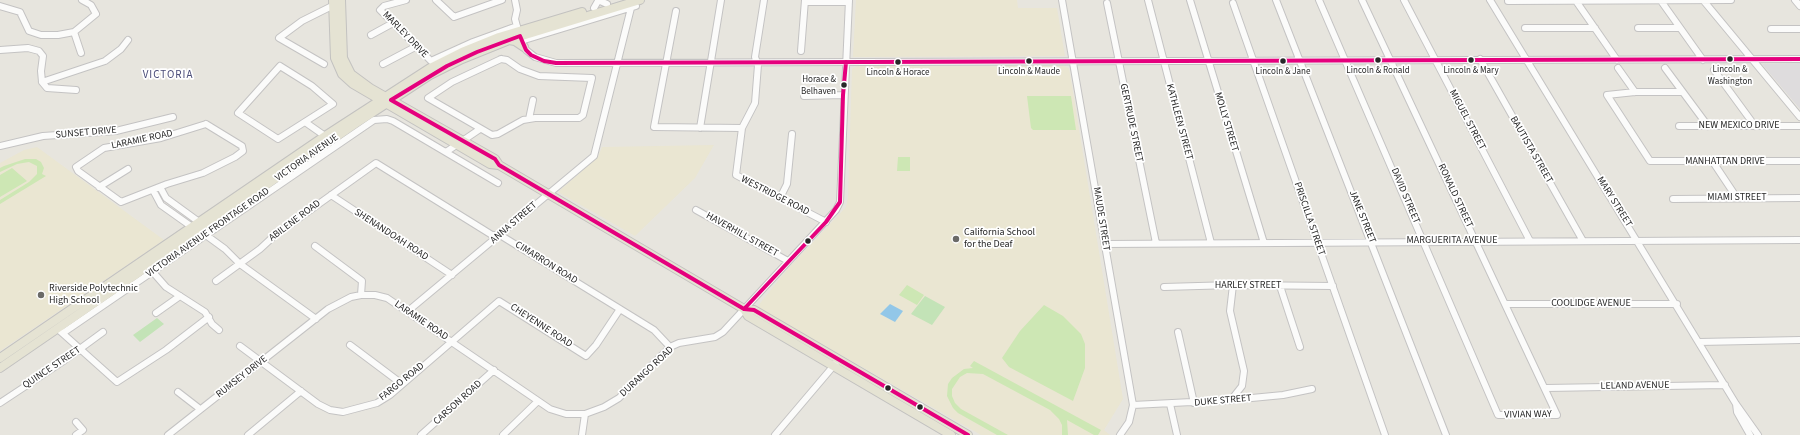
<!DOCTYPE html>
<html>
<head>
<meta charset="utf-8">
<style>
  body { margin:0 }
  canvas { display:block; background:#e7e5de }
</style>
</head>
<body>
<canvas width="1800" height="435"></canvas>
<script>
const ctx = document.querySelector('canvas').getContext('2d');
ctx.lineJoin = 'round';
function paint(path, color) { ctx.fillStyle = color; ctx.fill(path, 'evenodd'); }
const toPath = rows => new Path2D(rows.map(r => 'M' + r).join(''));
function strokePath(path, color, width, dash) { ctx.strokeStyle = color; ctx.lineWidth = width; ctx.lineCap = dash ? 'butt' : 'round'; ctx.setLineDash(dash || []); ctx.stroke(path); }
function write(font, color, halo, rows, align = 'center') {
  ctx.font = font + ' "Source Sans 3",sans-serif'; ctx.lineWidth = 3.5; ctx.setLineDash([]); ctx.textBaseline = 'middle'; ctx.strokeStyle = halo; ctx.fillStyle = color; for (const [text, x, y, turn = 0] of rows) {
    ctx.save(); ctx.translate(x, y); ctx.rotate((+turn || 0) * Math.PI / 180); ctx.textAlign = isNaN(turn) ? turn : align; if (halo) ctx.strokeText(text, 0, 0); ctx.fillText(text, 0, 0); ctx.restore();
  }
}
const industrial = toPath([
  [1800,63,1800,109,1762,64]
]);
const education = toPath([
  [856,0,1017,0,1018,8,1057,8,1065,56,853,57],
  [856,66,1064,66,1069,68,1123,399,1104,430,1110,435,981,435,757,307,787,270,846,207,848,197,852,69],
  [714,145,695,178,635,236,558,192,598,157,602,147],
  [37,147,164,240,0,351,0,163,24,150]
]);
const green = toPath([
  [925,296,945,307,932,325,911,314],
  [157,318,164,324,140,342,133,335]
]);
const pitch = toPath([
  [1027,96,1071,96,1076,130,1033,130,1031,128],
  [898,157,910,157,910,171,897,171],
  [25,159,36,159,41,162,44,168,42,174,46,176,0,204,0,200,29,182,37,174,37,166,29,162,17,164,0,172,0,168,4,166],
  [12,168,27,181,0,197,0,175],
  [907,285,924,295,917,305,899,295],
  [1044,305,1063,316,1081,334,1085,344,1085,368,1073,401,1009,367,1002,358,1020,331],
  [974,361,1101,430,1098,435,1094,435,1067,420,1068,435,1062,435,1062,425,1059,419,1050,410,983,374,967,373,960,377,952,389,952,396,955,403,961,409,1008,435,997,435,958,413,953,408,947,396,948,384,952,378,964,369,973,368,970,366]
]);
const water = toPath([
  [890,304,903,311,895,322,880,314]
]);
const minor = toPath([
  [406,0,384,6,380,10,431,61,473,42,517,26],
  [436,0,454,17,502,0],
  [515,0,517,10,515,19,519,34],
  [598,0,607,4],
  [764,0,755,57,758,65,755,103,742,128,736,175,826,222],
  [1062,0,1133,405,1129,422,1120,435],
  [1148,0,1211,243],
  [1190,0,1264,243],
  [1276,0,1446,435],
  [1319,0,1498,415,1557,415,1362,0],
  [1404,0,1530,241],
  [1490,0,1736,404,1758,435],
  [1703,0,1800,117],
  [1795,0,1800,6],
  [1508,1,1731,0],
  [1576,1,1617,60],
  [1661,1,1703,60],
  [805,2,849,2],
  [1107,3,1156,243],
  [1233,3,1385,435],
  [0,6,20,12,29,31,41,35,58,35,74,32,81,53],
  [594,8,598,1],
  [676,11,654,127,742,128],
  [1525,28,1595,28],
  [1638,28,1680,28],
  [1771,29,1800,29],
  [74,32,96,14,91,5,82,0],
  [371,35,393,23],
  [521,41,636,6],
  [523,44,526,50,535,57,556,63,1800,59],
  [0,50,28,48,39,51,43,56,41,71,42,82,105,61,121,49,128,40],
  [801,51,805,0],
  [501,59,507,60,520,69,539,76,592,78,583,115,579,118,535,118,523,120,498,134,492,135,428,98,452,82,501,59],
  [1480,59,1583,241],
  [324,64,279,38,302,21,336,4],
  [383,64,417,46],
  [280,66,312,86,333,104,278,139,238,113,280,66],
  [1618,68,1635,92],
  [1665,68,1708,126],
  [1714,70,1755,126],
  [42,82,47,88,76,90],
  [1682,92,1635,92,1607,95,1650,161,1800,161],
  [804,96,843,95],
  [529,119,533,100],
  [305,122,325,136],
  [206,124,242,146,243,151,235,157,203,173,167,184,121,202,78,171,76,167,104,148,161,138,206,124],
  [1679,126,1800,126],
  [700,128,721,0],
  [0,146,43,136,116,131,173,117],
  [446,152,480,129],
  [1713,162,1737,198],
  [99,187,128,169],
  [160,187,166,198,199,222],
  [153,190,161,205,192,227],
  [331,195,452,275],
  [780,198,787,184,792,134],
  [1673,199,1800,198],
  [696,210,788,261],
  [203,233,225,249,240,264,316,319],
  [1105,244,1800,240],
  [315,246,362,281,361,295],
  [152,271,166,287,205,312,212,324,219,330],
  [216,281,260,249,274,236,376,163,492,235,500,235,654,330,670,347],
  [1280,286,1300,347],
  [1164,287,1233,285,1333,286],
  [1506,304,1677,304],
  [408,311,594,156,631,8],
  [156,313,180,296],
  [60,331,117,382,166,350,209,317],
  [1178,332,1194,403],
  [63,333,374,120,387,119,393,121,498,183],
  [1699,342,1800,340],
  [350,345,402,384],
  [240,346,318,404,330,410,343,412,377,403,390,395,499,301,586,356,596,345,620,309],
  [1546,388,1725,385],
  [178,392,200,409],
  [1231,400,1242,386,1244,371,1230,311,1233,285],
  [0,403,62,362,103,332],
  [1170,404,1177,435],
  [1736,404,1737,412,1750,435],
  [1133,405,1231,400,1283,395,1312,389],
  [76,422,83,430,76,435],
  [168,435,328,309,351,297,361,295,375,295,387,298,550,409,566,414,585,414],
  [248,435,301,391],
  [421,435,494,370],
  [503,435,538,401],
  [582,435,585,414,604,407,619,398,670,347,679,343,715,337,723,332,836,210,840,202,849,0],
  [775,435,836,363]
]);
const major = toPath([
  [333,0,335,58,342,74,353,84,490,164,499,165,744,309,754,310,968,435],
  [341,0,343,58,351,74,370,88,495,159,499,165],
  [509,40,515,41,524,47],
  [744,309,748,316,951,435],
  [0,358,325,136,430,68,462,52,499,37,582,12],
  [0,368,355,124,430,75,462,59,509,40,640,0]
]);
const bus1 = toPath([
  [744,309,826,222,840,202,843,95,846,62],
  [968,435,754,310,744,309,499,165,495,159,391,100,447,66,477,52,520,36,526,50,531,55,544,61,556,63,1800,59]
]);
const markers = [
  [1730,59,3.5,"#282828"],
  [1378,60,3.5,"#282828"],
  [1471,60,3.5,"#282828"],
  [1029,61,3.5,"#282828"],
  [1283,61,3.5,"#282828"],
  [898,62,3.5,"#282828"],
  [844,85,3.5,"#282828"],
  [956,239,4,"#6b6a68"],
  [808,241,3.5,"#282828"],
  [41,295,4,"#6b6a68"],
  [888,388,3.5,"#282828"],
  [920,407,3.5,"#282828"]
];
const busNames = [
  ["Lincoln &",1730,70],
  ["Washington",1730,82],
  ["Lincoln & Ronald",1378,71],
  ["Lincoln & Mary",1471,71],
  ["Lincoln & Maude",1029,72],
  ["Lincoln & Jane",1283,72],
  ["Lincoln & Horace",898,73],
  ["Horace &",836,80,"right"],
  ["Belhaven",836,92,"right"]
];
const streetNames = [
  ["MARLEY DRIVE",405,35,46],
  ["MIGUEL STREET",1467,120,62],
  ["KATHLEEN STREET",1179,122,75],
  ["MOLLY STREET",1226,122,73],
  ["GERTRUDE STREET",1131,123,78],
  ["NEW MEXICO DRIVE",1739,126],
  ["SUNSET DRIVE",86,133,-5],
  ["LARAMIE ROAD",142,140,-12],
  ["BAUTISTA STREET",1531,150,60],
  ["VICTORIA AVENUE",307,158,-35],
  ["MANHATTAN DRIVE",1725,162],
  ["WESTRIDGE ROAD",775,196,27],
  ["DAVID STREET",1405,196,67],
  ["RONALD STREET",1455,196,65],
  ["MIAMI STREET",1737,198],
  ["MARY STREET",1614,202,58],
  ["JANE STREET",1362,217,68],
  ["MAUDE STREET",1101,219,81],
  ["PRISCILLA STREET",1309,219,71],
  ["ABILENE ROAD",295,221,-37],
  ["ANNA STREET",514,223,-41],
  ["VICTORIA AVENUE FRONTAGE ROAD",208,233,-35],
  ["SHENANDOAH ROAD",391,235,33],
  ["HAVERHILL STREET",742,235,29],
  ["MARGUERITA AVENUE",1452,241],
  ["CIMARRON ROAD",546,263,32],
  ["HARLEY STREET",1248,286],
  ["COOLIDGE AVENUE",1591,304],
  ["LARAMIE ROAD",421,321,34],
  ["CHEYENNE ROAD",541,326,33],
  ["QUINCE STREET",52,368,-34],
  ["DURANGO ROAD",647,372,-43],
  ["RUMSEY DRIVE",242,377,-38],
  ["FARGO ROAD",402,382,-39],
  ["LELAND AVENUE",1635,386,-1],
  ["DUKE STREET",1223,401,-5],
  ["CARSON ROAD",458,403,-42],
  ["VIVIAN WAY",1528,415,-1]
];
const poiNames = [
  ["California School",964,233],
  ["for the Deaf",964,245],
  ["Riverside Polytechnic",49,289],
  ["High School",49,301]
];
const neighbourhoodNames = [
  ["VICTORIA",168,76]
];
paint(industrial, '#dedcdd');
paint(education, '#eae6d2');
paint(green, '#c3e3b7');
paint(pitch, '#cde7b4');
paint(water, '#92c7e8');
strokePath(minor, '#c4c3c3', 8);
strokePath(major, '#c3c2c0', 10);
strokePath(minor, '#fbfbfa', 6);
strokePath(major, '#e5e3d3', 8);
strokePath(bus1, '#e5007d', 4);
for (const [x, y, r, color] of markers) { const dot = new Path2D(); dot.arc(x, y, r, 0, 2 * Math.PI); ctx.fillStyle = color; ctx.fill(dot); strokePath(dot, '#fff', 1.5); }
write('9px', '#282828', '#fff', busNames);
write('10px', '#282828', '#fff', streetNames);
write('10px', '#282828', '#fff', poiNames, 'left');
ctx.letterSpacing = '1px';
write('11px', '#4a4c78', '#fff', neighbourhoodNames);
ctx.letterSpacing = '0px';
</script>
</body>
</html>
